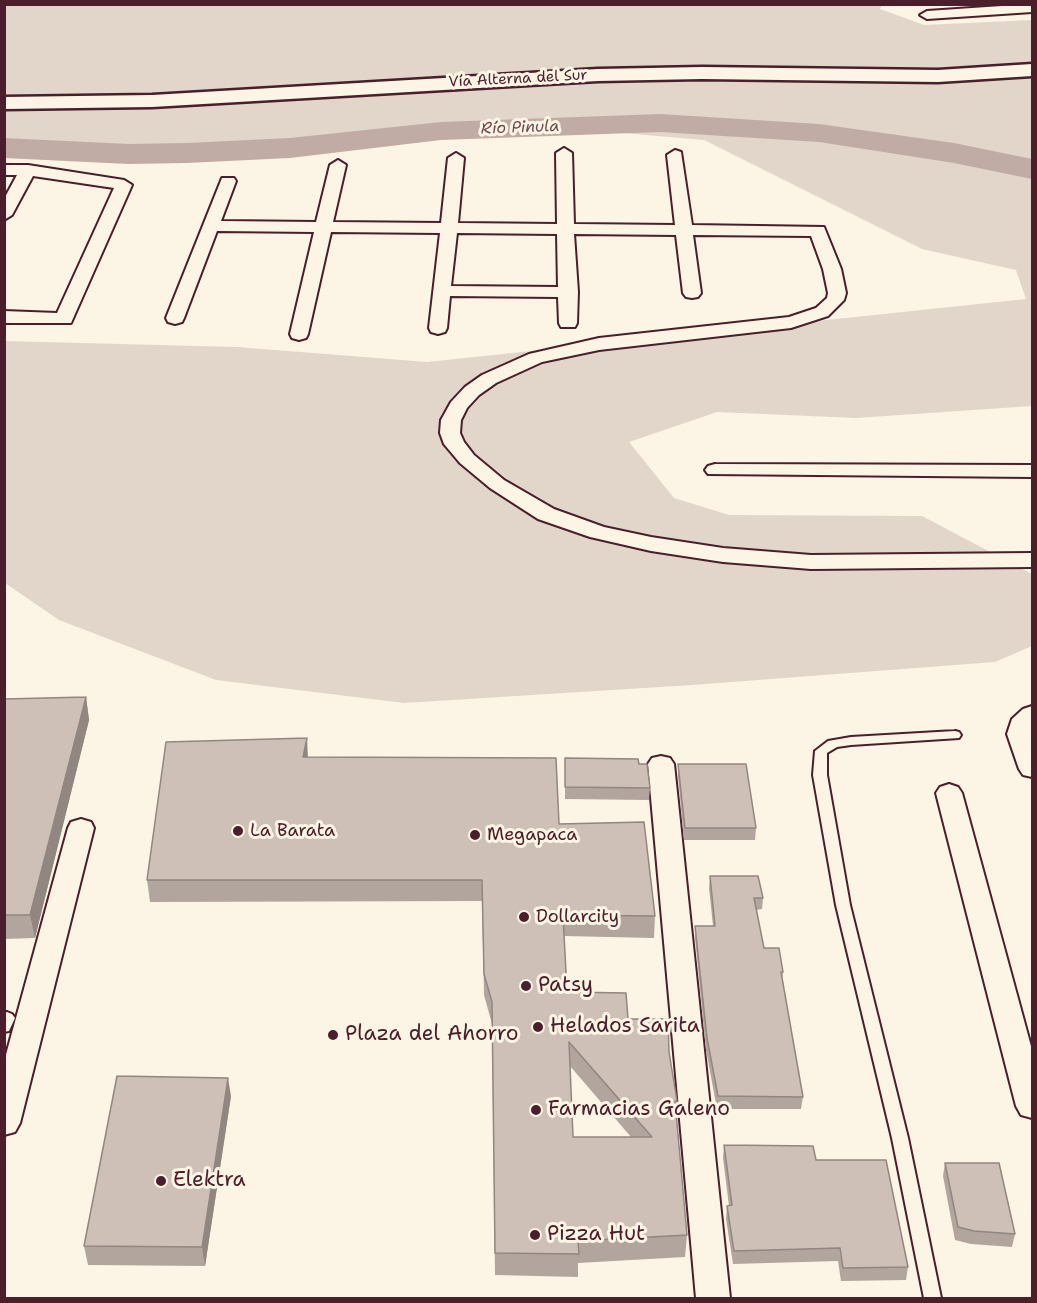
<!DOCTYPE html>
<html>
<head>
<meta charset="utf-8">
<style>
  body { margin:0 }
  #map { position:relative; width:1037px; height:1303px; overflow:hidden; background:#fcf5e5; font-family:"Shantell Sans",sans-serif }
  canvas { display:block }
  .frame { position:absolute; inset:0; border:6px solid #4a1f2b; pointer-events:none }
</style>
</head>
<body>
<div id="map">
<canvas width="1037" height="1303"></canvas>
<div class="frame"></div>
</div>
<script>
const ctx = document.querySelector('canvas').getContext('2d');
ctx.lineJoin = 'round';
function paint(path, color) { ctx.fillStyle = color; ctx.fill(path, 'evenodd'); }
const toPath = rows => new Path2D(rows.map(r => 'M' + r).join(''));
function strokePath(path, color, width, dash) { ctx.strokeStyle = color; ctx.lineWidth = width; ctx.lineCap = dash ? 'butt' : 'round'; ctx.setLineDash(dash || []); ctx.stroke(path); }
function write(font, color, halo, rows, align = 'center') {
  ctx.font = font + ' "Shantell Sans",sans-serif'; ctx.lineWidth = 6; ctx.setLineDash([]); ctx.textBaseline = 'middle'; ctx.strokeStyle = halo; ctx.fillStyle = color; for (const [text, x, y, turn = 0] of rows) {
    ctx.save(); ctx.translate(x, y); ctx.rotate((+turn || 0) * Math.PI / 180); ctx.textAlign = isNaN(turn) ? turn : align; if (halo) ctx.strokeText(text, 0, 0); ctx.fillText(text, 0, 0); ctx.restore();
  }
}
const green = toPath([
  [882,4,880,9,924,25,1032,20,1032,406,856,418,717,412,629,442,674,498,729,515,922,516,1032,574,1032,646,995,662,692,685,404,703,216,680,59,620,5,583,4,341,237,347,427,362,1026,299,1016,270,922,249,704,140,599,131,433,140,159,160,5,158,5,5]
]);
const river = toPath([
  [660,114,819,124,954,143,1032,159,1032,179,954,163,819,142,660,132,441,140,290,158,187,163,128,164,4,158,4,138,128,144,187,143,290,138,441,122,660,114]
]);
const service = toPath([
  [955,731,959,732,961,735,959,738,851,745,837,747,827,753,827,775,850,905,908,1138,941,1298,924,1298,892,1138,836,905,813,775,815,751,828,741,851,737,955,731],
  [7,1012,12,1014,15,1018,9,1031,4,1032,4,1013,7,1012]
]);
const minor = toPath([
  [1032,4,1032,12,927,19,920,15,927,11,1032,4],
  [564,148,572,153,574,224,675,225,667,155,675,150,681,152,692,225,824,227,841,269,846,293,844,300,828,316,791,328,599,350,542,362,496,383,479,395,467,408,461,420,460,433,464,442,474,455,504,480,554,509,604,527,651,537,723,548,811,555,1032,553,1032,567,811,569,723,562,651,551,590,537,538,519,490,488,460,463,444,444,440,433,441,420,451,402,465,387,482,375,529,354,599,338,789,317,816,308,827,298,828,293,823,269,811,236,693,235,701,293,698,297,692,298,686,297,683,293,676,235,574,234,578,292,577,323,575,327,561,327,559,323,558,297,450,296,447,328,445,332,438,334,431,332,429,328,440,233,331,232,308,334,306,338,299,340,292,338,290,334,314,232,217,231,184,318,182,322,175,324,168,322,166,318,222,178,234,178,236,181,221,221,316,222,330,165,338,160,346,165,333,222,441,223,448,158,456,153,464,158,458,223,557,224,556,153,564,148],
  [457,233,557,234,558,287,451,286,457,233],
  [4,165,28,165,124,180,132,185,71,323,4,323,4,311,57,313,114,188,33,176,12,215,4,220,4,199,17,175,4,175,4,165],
  [715,464,1032,465,1032,477,708,474,705,470,708,466,715,464],
  [1032,706,1032,777,1023,775,1019,769,1007,734,1012,719,1023,709,1032,706],
  [661,756,670,758,674,764,730,1298,696,1298,648,764,652,758,661,756],
  [949,784,958,787,962,793,1032,1050,1032,1118,1021,1115,1016,1106,936,793,940,787,949,784],
  [81,819,91,822,94,828,20,1123,15,1132,4,1135,4,1062,68,828,71,822,81,819]
]);
const trunk = toPath([
  [1032,64,1032,76,938,82,702,79,598,81,152,107,4,109,4,97,152,95,598,69,702,67,938,70,1032,64]
]);
const wall = toPath([
  [86,697,89,720,35,938,4,939,4,699],
  [308,757,559,824,655,916,654,938,564,936,567,992,628,1019,669,1052,677,1101,676,1115,687,1235,685,1257,578,1263,578,1277,495,1275,492,1024,484,995,482,901,150,902,147,880],
  [570,1066,631,1137,573,1137],
  [565,758,639,764,650,788,649,800,565,799],
  [678,764,756,828,755,840,684,840,678,776],
  [710,876,763,898,762,909,756,910,764,948,783,972,782,981,803,1097,801,1109,717,1109,706,1050,695,938,695,926,713,926,709,888],
  [231,1096,205,1266,88,1265,84,1246],
  [724,1145,816,1160,908,1267,906,1280,841,1281,838,1261,733,1264,726,1219,727,1206,729,1206,723,1158],
  [945,1163,1015,1234,1012,1247,971,1244,955,1240,943,1176]
]);
const shadedWall = toPath([
  [86,697,89,720,35,938,30,915],
  [307,738,308,759,303,757],
  [228,1078,231,1096,205,1266,202,1247]
]);
const building = toPath([
  [86,697,30,915,4,915,4,699,86,697],
  [307,738,303,757,556,758,559,824,644,822,655,916,563,915,567,992,626,993,628,1019,668,1019,669,1052,677,1101,675,1101,687,1235,578,1241,579,1254,495,1253,492,1002,484,974,482,880,147,880,166,742,307,738],
  [569,1042,652,1137,573,1137,569,1042],
  [565,758,638,759,639,764,647,764,650,788,565,787,565,758],
  [678,764,746,764,756,828,685,828,678,764],
  [710,876,758,876,763,898,754,898,764,948,779,948,783,972,781,972,803,1097,718,1096,707,1038,695,926,715,926,710,876],
  [117,1076,228,1078,202,1247,84,1246,117,1076],
  [724,1145,813,1146,816,1160,886,1160,908,1267,843,1268,840,1248,734,1251,727,1206,732,1205,724,1145],
  [945,1163,999,1163,1015,1234,974,1231,958,1227,945,1163]
]);
const markers = [
  [238,831,6,"#4a1f2b"],
  [475,835,6,"#4a1f2b"],
  [524,917,6,"#4a1f2b"],
  [526,986,6,"#4a1f2b"],
  [538,1027,6,"#4a1f2b"],
  [333,1035,6,"#4a1f2b"],
  [536,1110,6,"#4a1f2b"],
  [161,1181,6,"#4a1f2b"],
  [535,1235,6,"#4a1f2b"]
];
const farStreetnames = [
  ["Vía Alterna del Sur",518,79,-3]
];
const farWaternames = [
  ["Río Pinula",520,128,-2]
];
const poiNames = [
  ["La Barata",250,831],
  ["Megapaca",487,835],
  ["Dollarcity",536,917]
];
const nearPoinames = [
  ["Patsy",538,986],
  ["Helados Sarita",550,1027],
  ["Plaza del Ahorro",345,1035],
  ["Farmacias Galeno",548,1110],
  ["Elektra",173,1181],
  ["Pizza Hut",547,1235]
];
paint(green, '#e2d5ca');
paint(river, '#c0aca5');
strokePath(service, '#4a1f2b', 4);
strokePath(minor, '#4a1f2b', 4);
strokePath(trunk, '#4a1f2b', 5);
paint(service, '#fcf5e5');
paint(minor, '#fcf5e5');
paint(trunk, '#fcf5e5');
paint(wall, '#b2a59d');
paint(shadedWall, '#918680');
paint(building, '#cfc0b7');
strokePath(building, '#918680', 1.5);
for (const [x, y, r, color] of markers) { const dot = new Path2D(); dot.arc(x, y, r, 0, 2 * Math.PI); ctx.fillStyle = color; ctx.fill(dot); strokePath(dot, '#fcf5e5', 2); }
write('15px', '#4a1f2b', '#fcf5e5', farStreetnames);
write('italic 16px', '#6d4950', '#fcf5e5', farWaternames);
write('18px', '#4a1f2b', '#fcf5e5', poiNames, 'left');
write('21px', '#4a1f2b', '#fcf5e5', nearPoinames, 'left');
</script>
</body>
</html>
